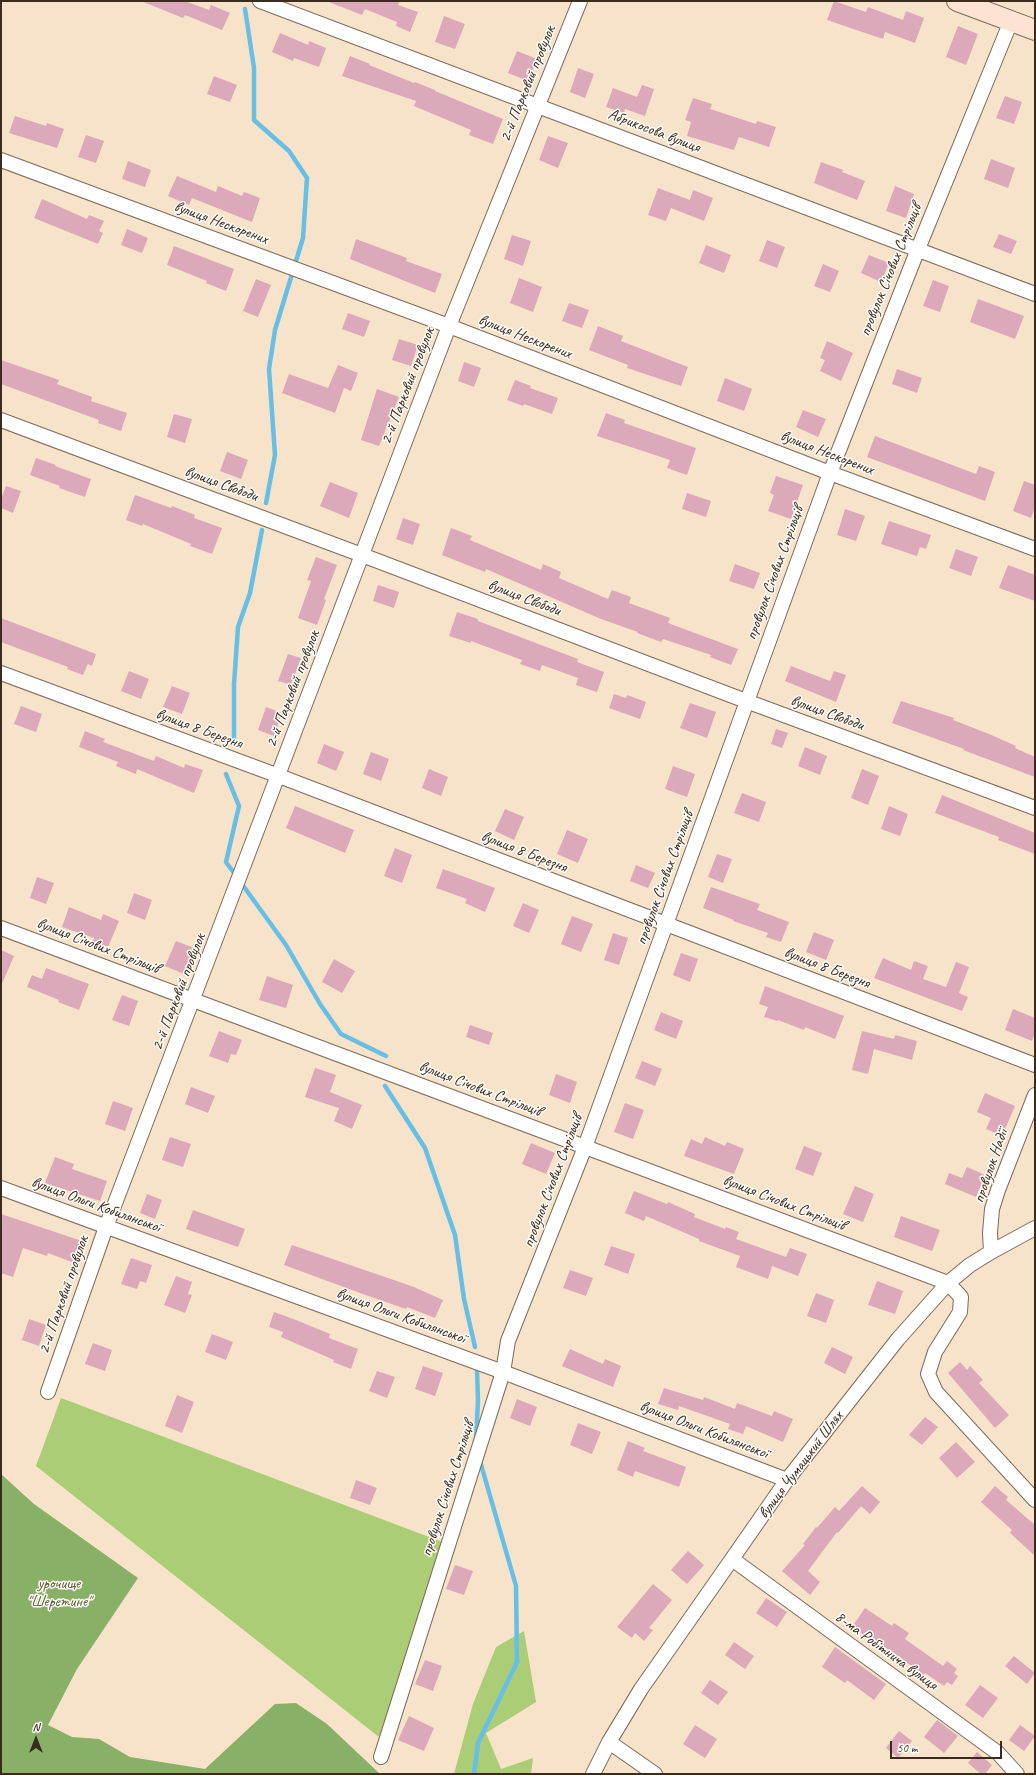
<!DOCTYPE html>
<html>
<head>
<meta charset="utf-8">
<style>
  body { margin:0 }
  #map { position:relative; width:1036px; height:1775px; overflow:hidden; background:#f6e3c9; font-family:Caveat,sans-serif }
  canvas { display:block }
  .frame { position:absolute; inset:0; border:2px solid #3b2a1e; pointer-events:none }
  .north { position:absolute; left:16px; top:1719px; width:40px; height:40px; -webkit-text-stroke:3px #fdfcf7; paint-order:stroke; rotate:0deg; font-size:11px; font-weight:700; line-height:16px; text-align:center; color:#3b2a1e }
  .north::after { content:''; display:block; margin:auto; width:14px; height:18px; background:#3b2a1e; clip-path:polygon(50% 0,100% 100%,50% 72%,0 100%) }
  .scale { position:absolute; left:890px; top:1741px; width:112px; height:18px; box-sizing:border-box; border:2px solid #3b2a1e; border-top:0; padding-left:5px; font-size:12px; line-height:14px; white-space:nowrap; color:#3b2a1e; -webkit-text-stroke:3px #fdfcf7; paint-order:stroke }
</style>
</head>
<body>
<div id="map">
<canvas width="1036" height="1775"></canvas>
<div class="frame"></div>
<div class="north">N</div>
<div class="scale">50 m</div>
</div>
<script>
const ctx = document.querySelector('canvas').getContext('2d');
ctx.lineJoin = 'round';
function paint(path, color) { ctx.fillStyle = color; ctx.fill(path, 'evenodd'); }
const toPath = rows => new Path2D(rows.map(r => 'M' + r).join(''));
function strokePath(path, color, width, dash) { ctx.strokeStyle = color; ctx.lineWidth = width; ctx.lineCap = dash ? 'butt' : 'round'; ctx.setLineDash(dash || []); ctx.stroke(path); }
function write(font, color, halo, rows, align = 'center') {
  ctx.font = font + ' Caveat,sans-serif'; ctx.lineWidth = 3; ctx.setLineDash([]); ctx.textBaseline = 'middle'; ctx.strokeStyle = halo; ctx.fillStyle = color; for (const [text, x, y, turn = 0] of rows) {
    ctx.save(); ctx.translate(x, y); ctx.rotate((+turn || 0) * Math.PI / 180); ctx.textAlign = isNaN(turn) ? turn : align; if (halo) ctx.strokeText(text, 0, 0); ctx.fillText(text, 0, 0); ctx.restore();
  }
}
const green = toPath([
  [61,1398,445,1543,379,1737,36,1466],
  [524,1631,536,1702,486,1733,501,1769,533,1758,531,1774,454,1774,473,1704,496,1647]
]);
const forest = toPath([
  [1,1474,34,1504,138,1578,77,1669,48,1725,72,1737,99,1739,130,1757,205,1769,275,1704,296,1703,327,1724,380,1774,1,1774]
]);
const stream = toPath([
  [245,9,254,68,254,120,289,151,307,178,303,238,275,330,269,369,275,455,266,503],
  [234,744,234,684,238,627,250,593,262,530],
  [226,774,239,806,226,862,286,945,320,1004,341,1034,386,1056],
  [385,1086,425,1148,455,1235,464,1299,475,1347],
  [476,1440,478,1400,477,1370],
  [474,1774,478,1743,517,1662,516,1586,480,1461]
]);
const building = toPath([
  [141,1,185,1,209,10,211,5,230,13,222,30,185,15,183,18],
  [329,1,400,1,398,5,418,12,410,32,396,26,397,22,365,9,362,15,329,2],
  [834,1,866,12,868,7,903,20,906,11,924,18,915,43,885,32,883,39,827,20],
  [444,16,465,24,455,49,435,42],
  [958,26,978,34,966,65,946,57],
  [280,33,308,45,309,41,326,48,319,67,294,58,293,61,272,52],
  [517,51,537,59,528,81,508,73],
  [350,56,370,64,369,65,414,83,415,82,435,90,435,91,503,119,493,144,469,135,471,130,414,106,416,101,342,76],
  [578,68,594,74,585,98,570,92],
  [214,76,237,85,230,102,207,94],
  [642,85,654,89,645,116,625,109,624,113,606,107,613,88,637,97],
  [1005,96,1022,102,1014,124,996,118],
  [693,98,712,104,710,109,756,124,757,121,776,127,769,147,739,137,734,150,687,136,691,122,685,120],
  [15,116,46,126,47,123,64,129,57,148,9,133],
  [86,135,104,141,96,163,78,157],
  [548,136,568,143,558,168,539,160],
  [991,159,1015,168,1008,188,984,179],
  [128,161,151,170,145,187,122,179],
  [821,162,843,170,842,172,865,181,857,200,814,183],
  [177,176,216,192,218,186,242,196,244,192,260,198,252,222,192,198,189,205,168,196],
  [895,186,914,194,906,218,886,211],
  [658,188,690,200,693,190,713,198,704,221,671,208,666,221,648,215],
  [42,199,87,219,89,215,104,221,99,231,103,233,98,244,34,218],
  [127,229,148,238,142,253,121,245],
  [999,234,1017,241,1011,254,993,247],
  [512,235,531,241,523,266,504,259],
  [356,239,407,258,406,261,442,274,435,293,350,259],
  [767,240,785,247,777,268,759,261],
  [706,245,731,255,724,273,699,263],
  [174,246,234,269,226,291,206,283,207,281,167,265],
  [869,255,889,263,881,282,861,273],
  [823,264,839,271,830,292,814,286],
  [519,278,542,287,533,312,510,303],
  [256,279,271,285,258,317,243,311],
  [933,280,949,286,940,312,923,306],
  [978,299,1024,316,1015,339,970,322],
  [569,303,589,310,582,328,562,321],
  [348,313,370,321,364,337,342,329],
  [598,326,623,336,621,341,688,367,681,386,627,368,628,365,589,350],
  [399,339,418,345,411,366,392,360],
  [827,341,853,353,841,381,820,371,825,360,820,358],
  [1,360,59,380,57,384,92,397,91,401,127,413,121,431,98,423,99,420,1,384],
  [464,362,481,368,474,387,458,381],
  [338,365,358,373,351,391,344,388,335,413,282,393,289,374,328,388],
  [897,369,922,378,917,393,892,384],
  [725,378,752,389,744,411,717,401],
  [515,380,531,386,530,388,558,398,552,414,524,404,523,406,507,400],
  [377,389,399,397,379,446,361,440],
  [803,410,826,419,818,437,796,427],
  [606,413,625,420,624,423,696,448,687,475,667,468,670,460,597,436],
  [174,414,192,419,185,443,167,437],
  [875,436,976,474,979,466,995,472,985,501,867,457],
  [227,452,248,460,241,479,220,471],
  [36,458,56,465,55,466,91,479,85,497,59,488,60,486,30,475],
  [776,476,803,485,791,519,768,511,774,495,770,493],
  [1024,481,1035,485,1035,507,1031,518,1013,511],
  [330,482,358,493,349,518,320,506],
  [6,486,21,491,13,513,1,508,1,499],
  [687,493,711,501,706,517,682,509],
  [135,495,171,508,172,506,195,515,194,518,222,528,212,554,190,546,191,544,143,524,142,526,126,520],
  [845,509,865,516,856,541,837,535],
  [403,518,420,524,413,545,396,539],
  [889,521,931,535,926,549,920,547,917,556,881,544],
  [451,528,472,536,470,540,541,570,543,564,561,572,559,578,608,599,612,590,631,597,629,603,670,618,668,623,738,649,731,665,710,657,711,655,663,639,661,642,637,633,638,632,601,619,486,569,485,572,442,555],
  [956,549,978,557,971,576,949,568],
  [316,557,337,565,324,599,326,600,317,625,298,618,311,581,307,580],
  [735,564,760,573,754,589,729,581],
  [1008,565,1035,575,1035,601,999,588],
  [378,585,399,592,394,608,373,601],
  [457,612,478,619,478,621,578,659,577,662,604,672,597,692,576,685,578,678,542,665,540,671,520,664,522,660,471,641,471,643,449,636],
  [1,618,96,654,92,666,88,664,83,675,67,669,68,667,1,642],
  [288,654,301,658,291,685,278,681],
  [791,666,830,681,834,671,846,675,836,702,785,681],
  [129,671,149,679,141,699,121,691],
  [172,686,190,693,182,714,163,707],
  [614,694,626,698,627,695,646,702,640,719,609,708],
  [901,701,954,718,953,720,989,734,1016,746,1015,748,1035,757,1035,777,963,750,964,749,892,723],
  [690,703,716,712,707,738,680,728],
  [21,706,42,714,36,732,14,724],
  [266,707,282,713,274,736,258,730],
  [776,729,788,733,782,748,771,744],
  [85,731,105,739,103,742,154,761,156,756,184,768,185,764,203,770,194,793,137,769,136,774,116,766,118,762,79,747],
  [324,744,344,752,336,771,317,763],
  [805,747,827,756,820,775,798,766],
  [371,752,389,759,381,781,363,774],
  [673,766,695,774,687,797,665,789],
  [429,769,448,777,441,796,422,788],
  [862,769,879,776,868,805,851,798],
  [742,793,766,802,759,822,734,813],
  [942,795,1035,833,1035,854,998,840,999,837,935,813],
  [295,806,354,830,345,853,286,828],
  [889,806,908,814,900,836,881,829],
  [505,809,524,817,514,840,495,831],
  [567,830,588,839,578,863,557,854],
  [395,848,412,855,402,883,384,876],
  [717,854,732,859,723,883,708,877],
  [636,865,655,873,648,888,630,881],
  [443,869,495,888,485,912,465,903,467,899,436,888],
  [37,877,54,883,46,904,30,898],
  [711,887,760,904,757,910,789,922,781,942,766,937,768,933,733,921,734,920,703,908],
  [134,893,152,900,145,920,127,913],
  [523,903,539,910,529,933,513,926],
  [69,907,101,920,103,914,119,921,108,947,93,941,94,938,62,927],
  [572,916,593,924,581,952,561,944],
  [814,932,834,940,826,960,806,952],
  [613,933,628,938,619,965,604,960],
  [176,941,194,948,184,974,165,966],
  [1,950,14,956,1,986],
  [681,953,698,959,690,982,673,975],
  [883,958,911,970,914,961,928,966,923,979,946,987,956,962,969,967,959,993,968,997,962,1011,874,978],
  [334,959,355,971,342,993,322,982],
  [46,968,89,984,79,1010,58,1002,59,1000,27,987,32,975,42,979],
  [267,976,293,985,286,1008,259,1000],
  [765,986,844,1016,835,1039,805,1027,804,1030,778,1020,777,1021,764,1017,768,1007,759,1004],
  [122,995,138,1001,129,1026,112,1020],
  [1013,1009,1035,1018,1035,1033,1032,1041,1005,1030],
  [661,1012,683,1021,676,1039,654,1030],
  [470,1025,493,1033,489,1045,466,1037],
  [219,1031,242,1040,236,1055,231,1054,228,1063,209,1056],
  [862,1031,894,1039,895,1035,917,1041,912,1060,874,1049,868,1074,852,1070],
  [642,1061,662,1069,655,1086,635,1078],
  [315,1068,336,1075,330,1092,362,1105,352,1129,334,1121,339,1108,305,1097],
  [556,1074,577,1082,570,1103,549,1095],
  [191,1087,215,1096,208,1113,185,1104],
  [985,1093,1015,1106,1002,1136,986,1129,991,1118,977,1112],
  [113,1101,133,1108,125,1131,105,1124],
  [625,1103,644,1110,633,1139,614,1132],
  [170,1137,191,1144,183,1167,162,1160],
  [705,1137,725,1146,727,1142,744,1149,734,1174,684,1156,691,1139,702,1144],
  [531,1143,555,1153,546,1174,522,1164],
  [804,1146,822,1153,813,1176,795,1169],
  [55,1157,74,1164,72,1169,107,1181,100,1201,45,1183],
  [967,1167,985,1175,976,1197,945,1184,949,1173,962,1178],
  [855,1186,874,1194,863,1222,843,1214],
  [634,1191,667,1204,668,1202,695,1214,694,1217,725,1229,726,1227,739,1232,736,1239,786,1257,790,1248,807,1254,798,1276,772,1266,768,1279,736,1267,740,1256,699,1241,699,1239,646,1216,644,1221,625,1213],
  [147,1194,162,1200,155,1219,140,1213],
  [193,1210,245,1229,238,1247,186,1229],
  [1,1214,85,1242,77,1264,48,1253,47,1256,23,1248,13,1277,1,1273],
  [901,1216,940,1230,932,1251,894,1237],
  [292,1245,414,1287,443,1300,435,1318,407,1307,406,1309,360,1293,284,1265],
  [611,1246,635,1254,628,1274,604,1265],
  [131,1258,152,1265,146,1283,140,1281,137,1289,121,1284],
  [570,1270,593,1278,586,1296,563,1288],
  [176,1276,192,1282,188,1294,192,1295,185,1313,164,1305],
  [877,1281,903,1291,895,1314,868,1305],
  [816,1293,834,1300,826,1323,807,1316],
  [274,1312,296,1320,330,1334,329,1338,358,1349,351,1369,333,1362,334,1360,281,1337,283,1332,269,1327],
  [29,1319,46,1325,39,1346,22,1340],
  [212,1334,233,1342,226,1360,205,1352],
  [93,1343,112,1350,105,1371,85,1364],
  [832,1347,853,1357,845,1374,824,1363],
  [570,1349,603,1364,605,1359,621,1366,613,1387,562,1366],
  [960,1362,967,1370,970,1366,983,1380,979,1383,1009,1415,995,1428,948,1373],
  [423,1366,443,1373,435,1396,415,1389],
  [377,1371,395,1377,387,1398,369,1391],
  [664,1388,703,1400,704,1397,735,1409,737,1403,772,1416,774,1411,793,1419,783,1442,746,1426,743,1434,728,1429,730,1424,679,1406,678,1410,658,1404],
  [177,1395,194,1402,182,1433,165,1426],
  [517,1399,537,1407,530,1426,510,1418],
  [925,1417,938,1427,922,1445,909,1435],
  [578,1423,601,1432,592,1454,570,1445],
  [628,1441,645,1448,643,1451,686,1467,679,1487,635,1471,633,1477,617,1470],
  [956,1442,975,1462,957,1478,939,1458],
  [356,1480,377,1488,370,1505,350,1498],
  [862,1486,880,1502,870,1514,861,1506,838,1533,837,1532,808,1571,820,1582,810,1595,782,1571,805,1545,803,1544,816,1527,817,1528,835,1507,839,1511],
  [995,1486,1008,1497,1006,1500,1035,1525,1035,1556,1010,1533,1012,1530,981,1502],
  [688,1551,704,1565,687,1584,671,1570],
  [455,1565,473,1571,464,1595,446,1589],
  [653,1584,672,1600,649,1628,653,1630,644,1641,635,1633,632,1638,617,1627],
  [766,1598,787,1612,777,1627,756,1613],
  [865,1608,892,1626,894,1623,909,1633,905,1639,943,1666,947,1661,957,1669,954,1673,958,1676,952,1685,947,1682,944,1686,925,1673,924,1675,868,1635,867,1637,852,1627],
  [734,1642,754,1656,745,1669,725,1655],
  [835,1647,886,1684,874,1700,847,1680,845,1683,822,1667],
  [1014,1656,1035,1673,1027,1684,1005,1666],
  [425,1660,442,1666,433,1691,415,1684],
  [710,1680,728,1692,718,1705,701,1693],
  [980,1685,998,1698,983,1718,965,1705],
  [409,1716,434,1728,424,1751,398,1740],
  [937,1720,958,1736,944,1753,924,1737],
  [695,1725,717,1739,705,1758,683,1744],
  [1020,1725,1035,1736,1024,1751,1009,1740],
  [899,1731,912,1741,898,1758,886,1748],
  [977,1752,992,1765,985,1774,981,1774,968,1763]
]);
const street = toPath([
  [260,1,1035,294],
  [1,160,449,326,830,473,1035,549],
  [1,420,362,555,746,701,1035,808],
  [1,673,279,776,1035,1065],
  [1,928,948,1283,961,1297,960,1312,935,1352,928,1374,936,1392,1035,1500],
  [1,1188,503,1372,787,1480],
  [991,1252,990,1233,992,1209,998,1190,1035,1095],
  [48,1392,106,1227,449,326,580,1],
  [732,1559,998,1753,1017,1774],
  [609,1742,655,1774],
  [381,1757,503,1372,508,1341,585,1147,830,473,918,249,1011,21],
  [593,1774,609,1742,641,1689,732,1559,787,1480,898,1339,948,1283,970,1265,991,1252,1035,1228]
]);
const secondary = toPath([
  [957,1,1035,30]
]);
const streetNames = [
  ["2-й Парковий провулок",528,84,-68],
  ["Абрикосова вулиця",654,131,21],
  ["вулиця Нескорених",221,223,20],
  ["провулок Січових Стрільців",891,270,-68],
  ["вулиця Нескорених",525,337,21],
  ["2-й Парковий провулок",408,386,-69],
  ["вулиця Нескорених",827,453,21],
  ["вулиця Свободи",221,484,20],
  ["провулок Січових Стрільців",775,573,-70],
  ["вулиця Свободи",524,598,21],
  ["2-й Парковий провулок",293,689,-69],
  ["вулиця Свободи",827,713,20],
  ["вулиця 8 Березня",199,729,20],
  ["вулиця 8 Березня",524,852,21],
  ["провулок Січових Стрільців",665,878,-70],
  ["вулиця Січових Стрільців",98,946,21],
  ["вулиця 8 Березня",827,968,21],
  ["2-й Парковий провулок",179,992,-69],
  ["вулиця Січових Стрільців",480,1089,21],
  ["провулок Надії",991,1166,-71],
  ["провулок Січових Стрільців",553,1181,-69],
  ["вулиця Січових Стрільців",784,1203,21],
  ["вулиця Ольги Кобилянської",96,1205,20],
  ["2-й Парковий провулок",64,1295,-71],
  ["вулиця Ольги Кобилянської",401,1316,20],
  ["вулиця Ольги Кобилянської",704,1430,21],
  ["вулиця Чумацький Шлях",801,1465,-53],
  ["провулок Січових Стрільців",448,1489,-72],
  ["8-ма Робітнича вулиця",886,1651,36]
];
const parkNames = [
  ["урочище",59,1584],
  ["\"Шеретине\"",59,1602]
];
paint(green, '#abcd76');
paint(forest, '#88b067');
strokePath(stream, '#68bfe5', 4.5);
paint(building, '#dca9ba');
strokePath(street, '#7c6b5a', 16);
strokePath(secondary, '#7c6b5a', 22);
strokePath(street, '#fff', 14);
strokePath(secondary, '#fee3d2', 20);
write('16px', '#3b2a1e', '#fdfcf7', streetNames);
write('16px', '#5d5b38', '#fdfcf7', parkNames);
</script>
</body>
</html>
